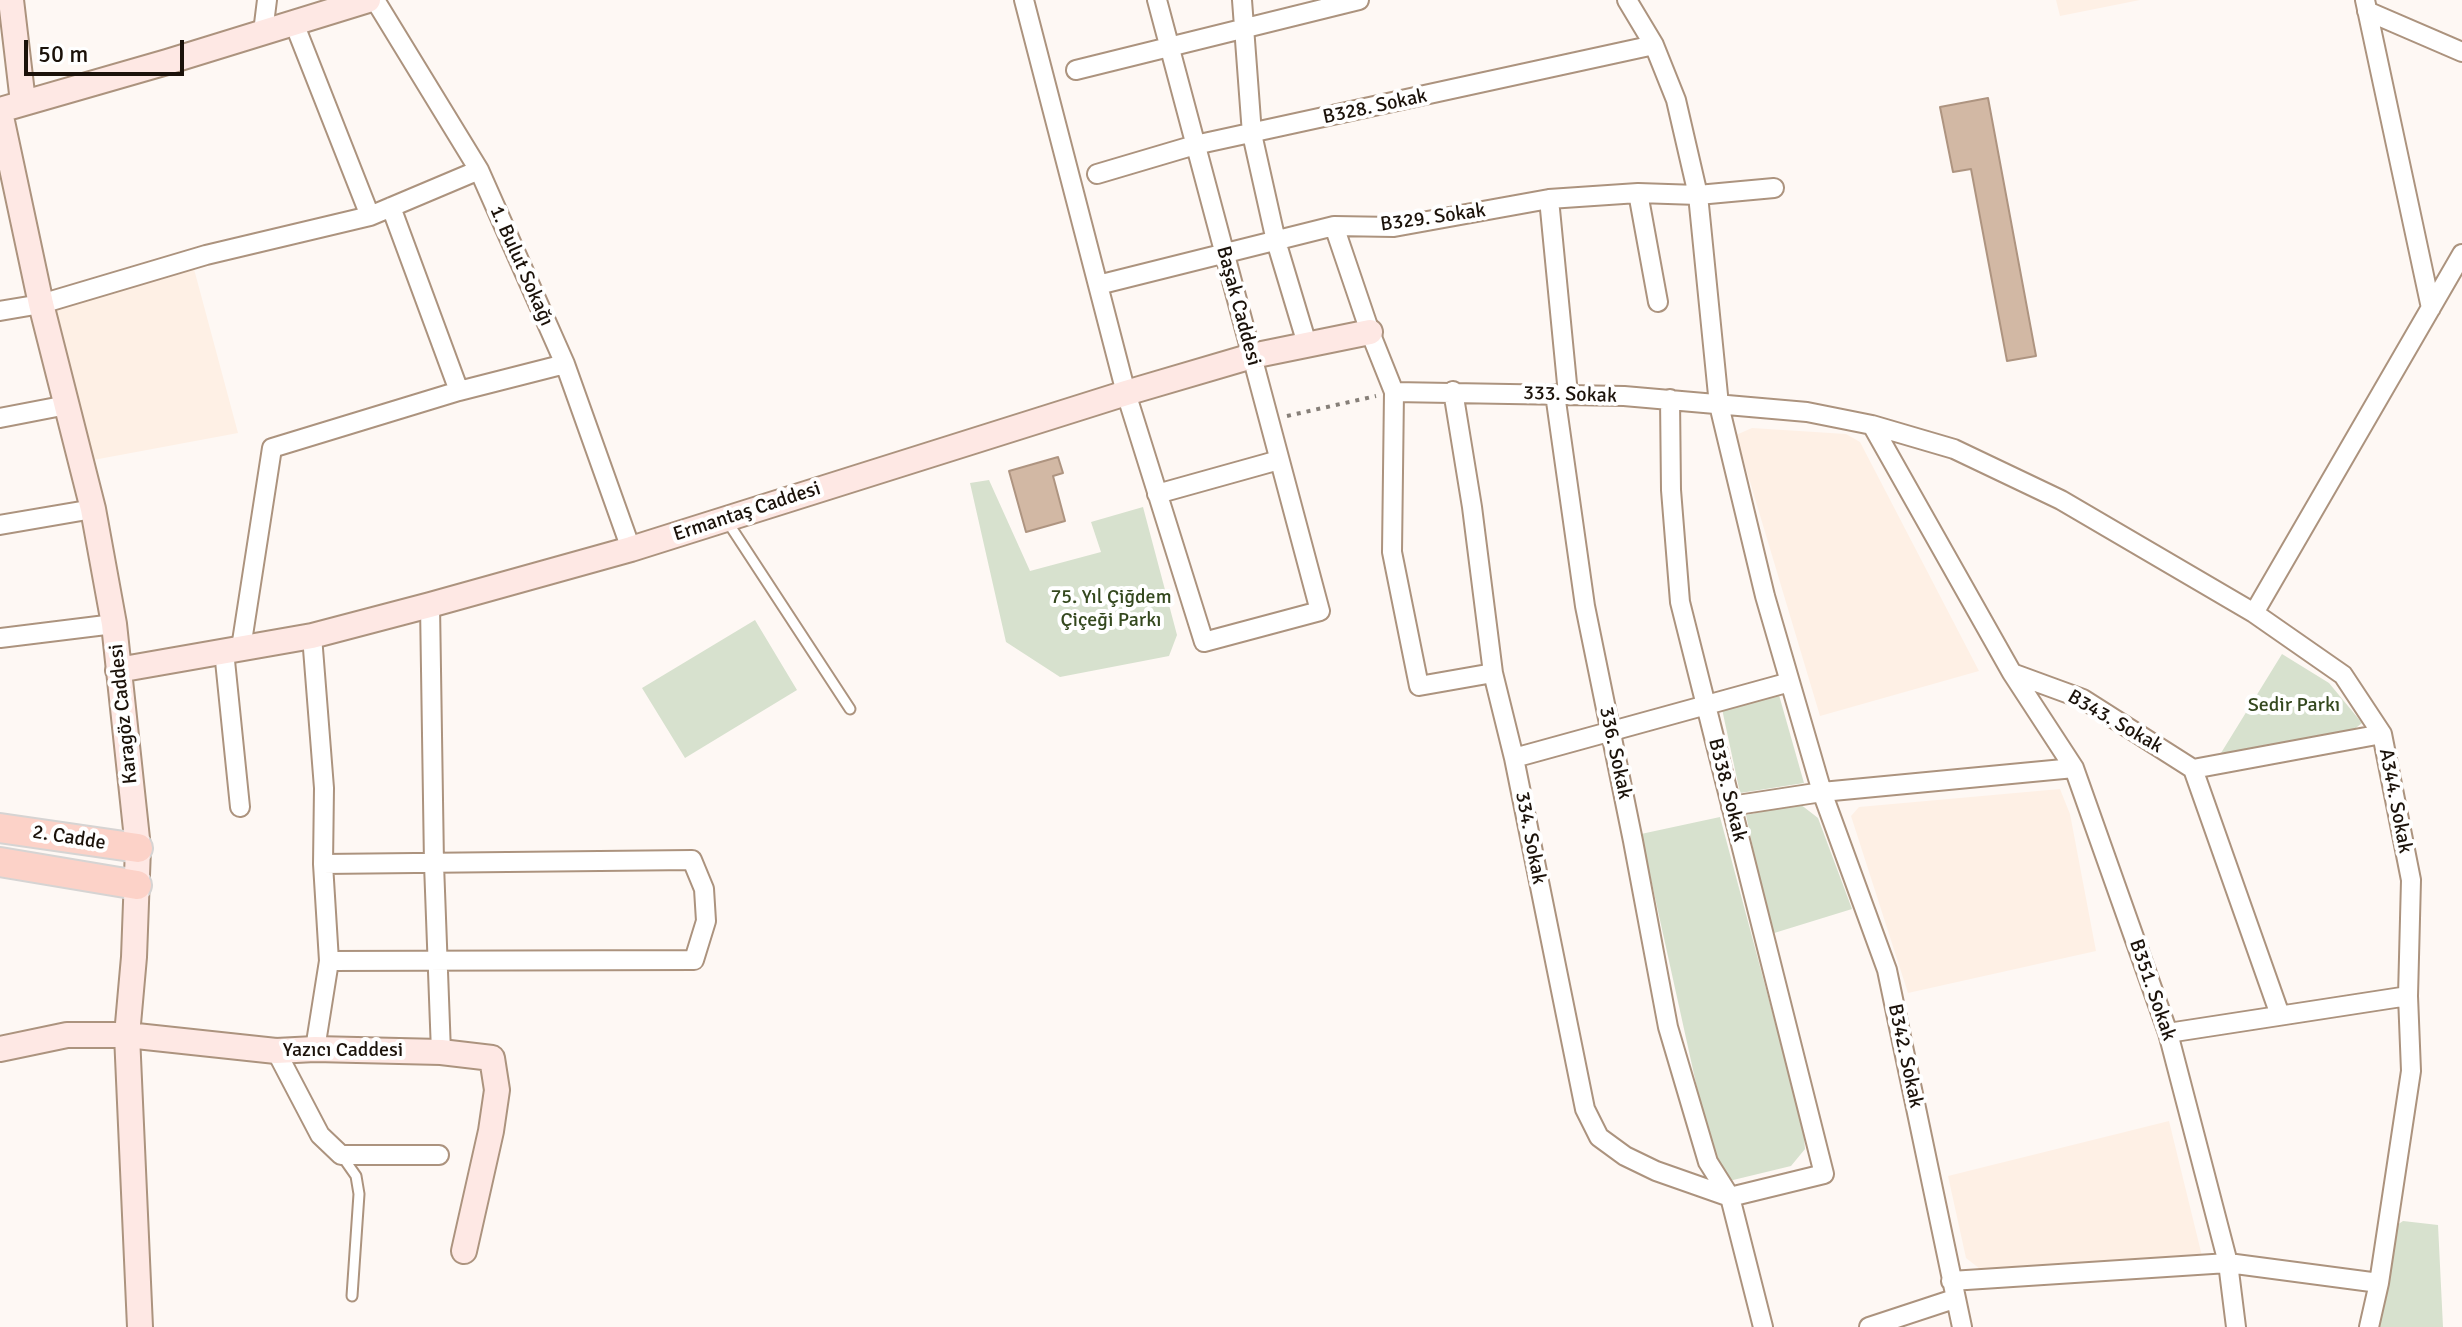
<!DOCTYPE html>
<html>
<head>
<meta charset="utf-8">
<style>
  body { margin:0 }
  #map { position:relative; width:2462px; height:1327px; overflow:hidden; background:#fef8f4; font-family:Signika,sans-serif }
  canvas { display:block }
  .scale { position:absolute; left:24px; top:40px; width:160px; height:36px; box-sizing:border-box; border:4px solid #1b120a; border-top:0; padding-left:10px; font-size:24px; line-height:28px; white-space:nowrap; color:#1b120a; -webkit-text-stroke:6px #fff; paint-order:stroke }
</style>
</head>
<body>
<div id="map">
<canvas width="2462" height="1327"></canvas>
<div class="scale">50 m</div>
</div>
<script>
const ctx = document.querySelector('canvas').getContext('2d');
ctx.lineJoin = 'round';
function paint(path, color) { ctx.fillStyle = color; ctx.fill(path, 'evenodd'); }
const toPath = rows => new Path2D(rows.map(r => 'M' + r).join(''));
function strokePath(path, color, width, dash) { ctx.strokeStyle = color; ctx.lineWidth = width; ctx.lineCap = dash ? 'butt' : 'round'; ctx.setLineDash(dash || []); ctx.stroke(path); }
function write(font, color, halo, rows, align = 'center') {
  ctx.font = font + ' Signika,sans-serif'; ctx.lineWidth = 8; ctx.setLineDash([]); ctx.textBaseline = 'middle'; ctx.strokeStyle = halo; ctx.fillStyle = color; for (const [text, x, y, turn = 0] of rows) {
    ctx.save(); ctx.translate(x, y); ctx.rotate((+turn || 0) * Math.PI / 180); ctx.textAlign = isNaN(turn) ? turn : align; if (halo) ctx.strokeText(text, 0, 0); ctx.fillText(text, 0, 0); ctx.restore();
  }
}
const built = toPath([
  [2056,0,2140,0,2060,16],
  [194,269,238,433,88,461,53,310],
  [1752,428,1846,434,1860,442,1979,671,1820,716,1736,435],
  [2060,789,2070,814,2096,951,1908,993,1851,816,1859,807],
  [2169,1121,2202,1256,1980,1269,1966,1258,1948,1176]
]);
const green = toPath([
  [989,480,1030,571,1101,552,1091,522,1143,507,1177,635,1169,656,1060,677,1006,642,970,483],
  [755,620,797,690,685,758,642,688],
  [2282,654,2329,683,2362,723,2346,736,2221,753],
  [1779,695,1804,783,1740,793,1722,709],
  [1800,804,1818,818,1852,909,1771,934,1746,815],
  [1720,817,1803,1127,1805,1149,1791,1166,1729,1181,1714,1165,1641,834],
  [2403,1221,2438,1225,2443,1327,2378,1327,2394,1227]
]);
const building = toPath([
  [1988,98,2036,356,2007,361,1971,169,1953,172,1940,107,1988,98],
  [1058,457,1063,473,1053,476,1065,521,1026,532,1009,471,1058,457]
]);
const path = toPath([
  [1287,416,1376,396]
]);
const lane = toPath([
  [727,521,850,709],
  [342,1156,356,1176,359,1194,352,1296]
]);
const street = toPath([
  [375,0,479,170,565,364,631,549],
  [1024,0,1126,393,1204,642,1320,611,1157,0],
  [1242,0,1252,134,1276,241,1307,344],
  [1627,0,1654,45,1676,100,1698,195,1719,405,1765,596,1822,792,1887,970,1962,1327],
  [2365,0,2431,308],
  [2367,11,2462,52],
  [294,23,370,216],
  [263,32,267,0],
  [1076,70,1359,0],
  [1097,174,1195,145,1654,45],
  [1638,193,1658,302],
  [1549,199,1568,394],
  [391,207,459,391,565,364],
  [1334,226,1370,332,1394,392,1392,552,1419,686,1493,673],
  [1098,285,1334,226,1394,227,1549,199,1638,193,1698,195,1774,188],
  [0,311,41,304,206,255,370,216,479,170],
  [1453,391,1472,507,1493,673,1514,758,1585,1109,1599,1137,1625,1156,1656,1171,1730,1197,1824,1174,1680,602,1671,490,1670,399],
  [1394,392,1624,396,1807,412,1872,425,1954,449,2061,500,2254,613,2343,675,2382,734,2411,880,2408,996,2411,1071,2379,1283,2369,1327],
  [1555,394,1585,606,1633,841,1668,1027,1708,1162,1730,1197,1763,1327],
  [0,418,67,405],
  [1872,425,2012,673,2083,699,2193,769,2280,1015],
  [1157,494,1279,460],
  [0,525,93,509],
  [430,605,434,864,441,1052],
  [2254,613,2462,254],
  [312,636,324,788,323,864,329,961,315,1049],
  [0,638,114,624],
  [241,648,272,448,459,391],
  [224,651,240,807],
  [2012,673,2074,768,2168,1033,2228,1263,2236,1327],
  [1514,758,1790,682],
  [2193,769,2382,734],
  [1731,806,1822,792,2074,768],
  [323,864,692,860,704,889,706,921,694,960,329,961],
  [2168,1033,2408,996],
  [276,1051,320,1135,341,1155,439,1155],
  [1951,1281,2228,1263,2379,1283],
  [1869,1327,1954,1299]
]);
const secondary = toPath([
  [11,0,23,102],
  [0,110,167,62,368,0],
  [0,112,41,304,93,509,114,624,138,848,134,957,127,1035,140,1327],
  [118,670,312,636,430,605,631,549,1126,393,1252,356,1370,332],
  [0,1049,67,1035,127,1035,276,1051,315,1049,441,1052,492,1058,497,1090,491,1131,464,1251]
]);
const primary = toPath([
  [0,828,138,848],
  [0,862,137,885]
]);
const streetNames = [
  ["B328. Sokak",1375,107,-12],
  ["B329. Sokak",1433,218,-8],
  ["1. Bulut Sokağı",521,266,66],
  ["Başak Caddesi",1238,306,75],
  ["333. Sokak",1570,395,2],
  ["Ermantaş Caddesi",747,512,-18],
  ["Karagöz Caddesi",124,714,-96],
  ["B343. Sokak",2115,722,30],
  ["336. Sokak",1615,753,78],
  ["B338. Sokak",1727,790,76],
  ["A344. Sokak",2395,801,79],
  ["2. Cadde",69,838,9],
  ["334. Sokak",1530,838,79],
  ["B351. Sokak",2152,990,71],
  ["Yazıcı Caddesi",343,1051],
  ["B342. Sokak",1905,1056,78]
];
const parkNames = [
  ["75. Yıl Çiğdem",1111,598],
  ["Çiçeği Parkı",1111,621],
  ["Sedir Parkı",2294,706]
];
paint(built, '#fef0e5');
paint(green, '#d7e1ce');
paint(building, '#d2b8a4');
strokePath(building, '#ae9480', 2);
strokePath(lane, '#ac937e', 13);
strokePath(street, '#ac937e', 22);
strokePath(secondary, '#ac937e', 28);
strokePath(primary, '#d6d4d3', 32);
strokePath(path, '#867f78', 4, [4, 6]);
strokePath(lane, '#fff', 9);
strokePath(street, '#fff', 18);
strokePath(secondary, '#fee8e4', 24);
strokePath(primary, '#fcd2c8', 28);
write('20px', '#1b120a', '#fff', streetNames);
write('20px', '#34481e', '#fff', parkNames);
</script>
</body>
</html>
